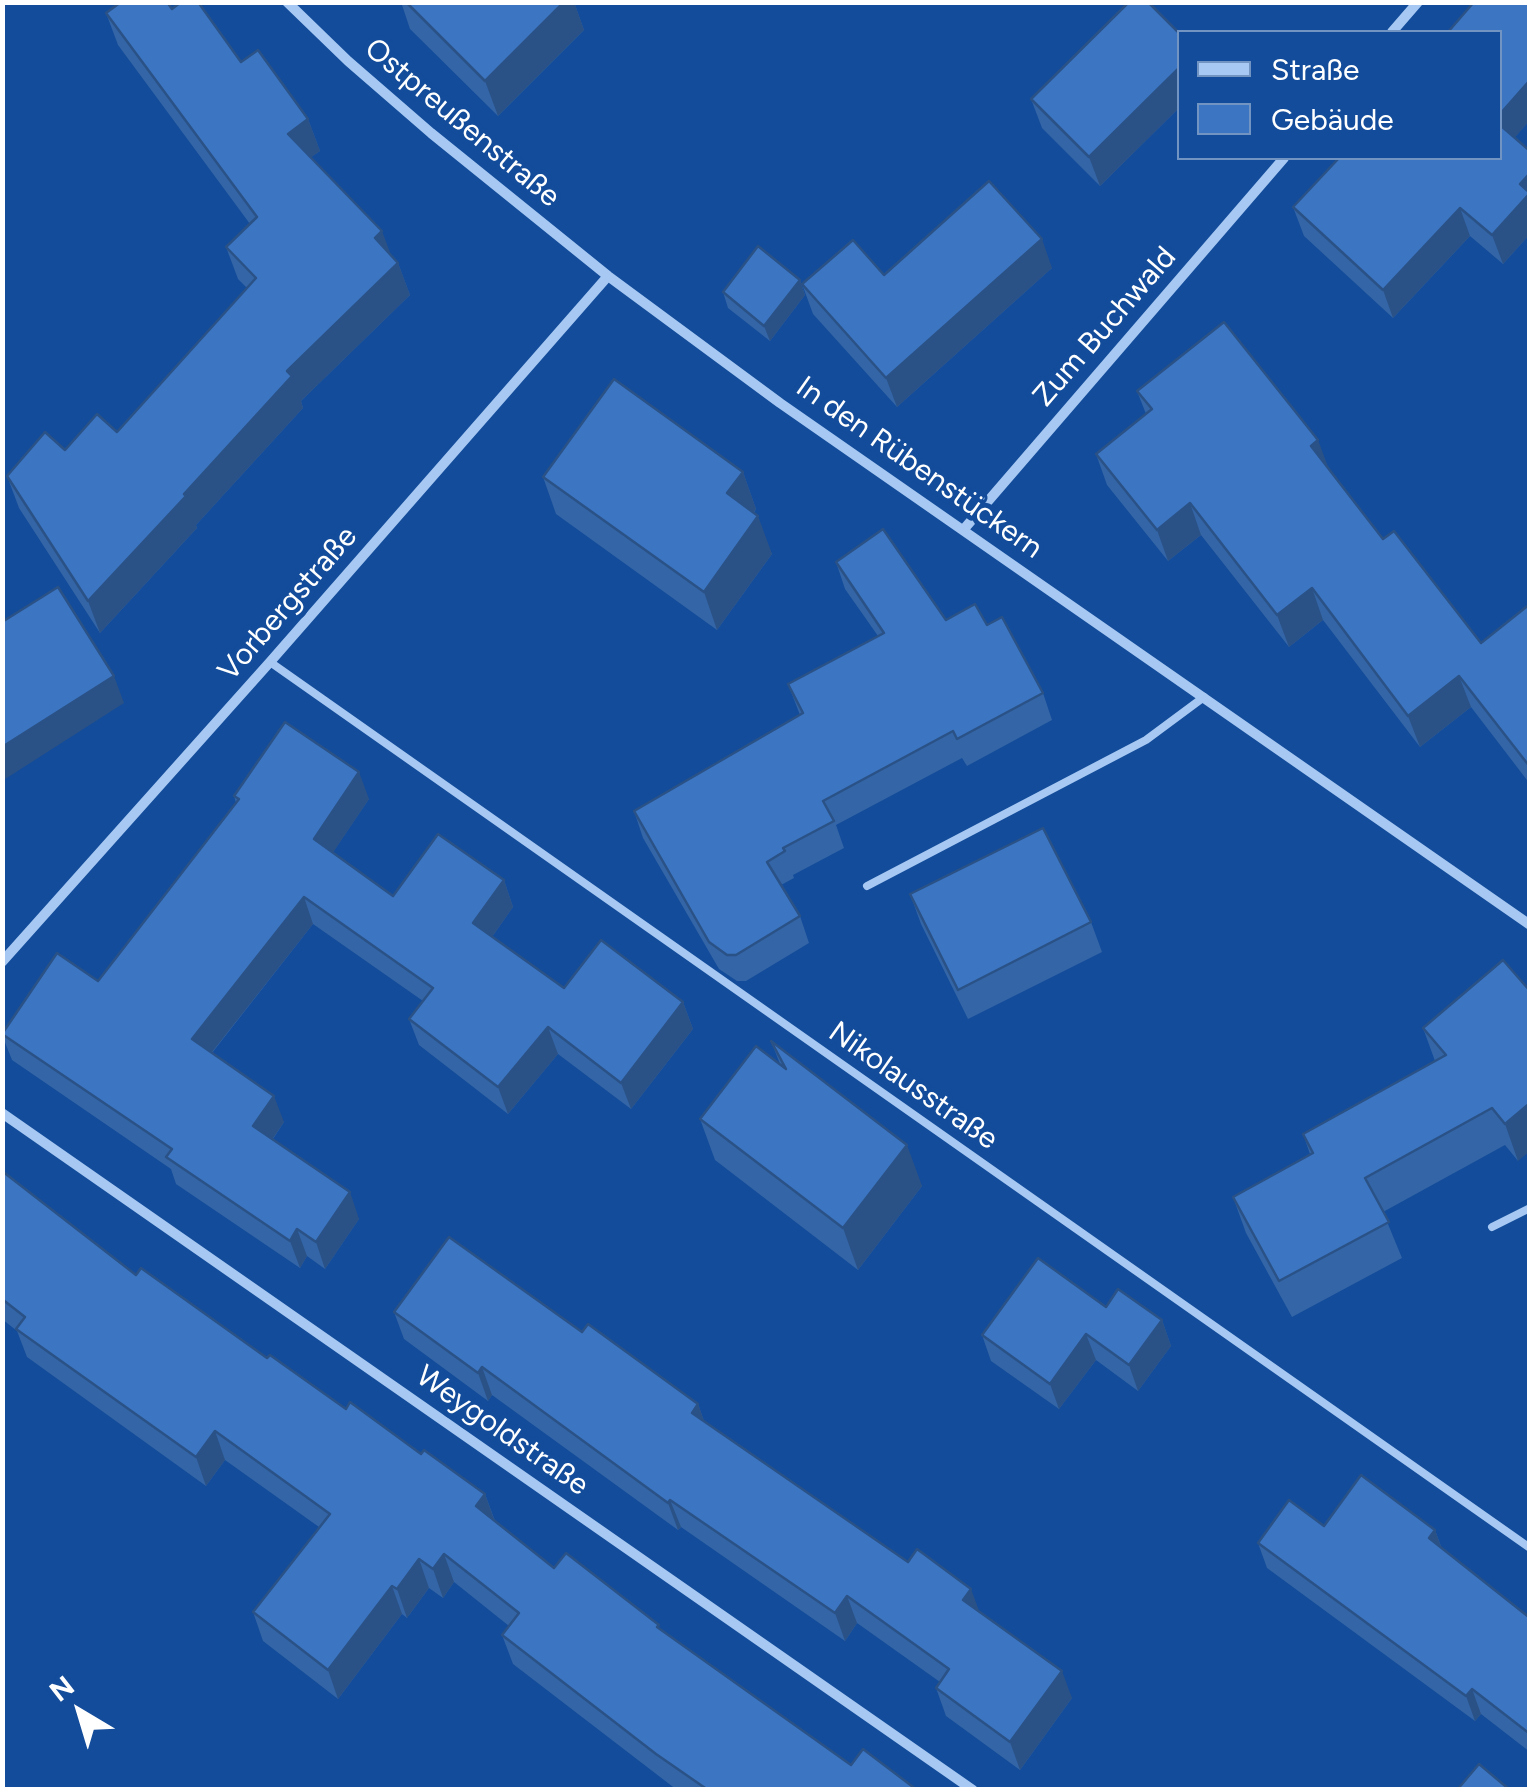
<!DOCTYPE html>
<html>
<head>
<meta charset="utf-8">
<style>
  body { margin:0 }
  #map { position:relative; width:1532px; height:1792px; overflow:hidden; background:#134c9a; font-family:Figtree,sans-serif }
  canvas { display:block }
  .frame { position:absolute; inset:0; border:5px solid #fff; pointer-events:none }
  .legend { position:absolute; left:1177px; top:30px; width:325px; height:130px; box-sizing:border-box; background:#134c9a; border:2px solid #7194c2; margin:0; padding:12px 18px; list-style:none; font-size:30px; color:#fff }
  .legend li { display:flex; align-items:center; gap:20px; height:50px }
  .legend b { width:50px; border:2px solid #7194c2 }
  .north { position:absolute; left:30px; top:1662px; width:100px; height:100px; -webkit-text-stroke:8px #134c9a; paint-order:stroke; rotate:322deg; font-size:28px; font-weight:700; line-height:40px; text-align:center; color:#fff }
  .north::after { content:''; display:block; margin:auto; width:35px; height:45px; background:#fff; clip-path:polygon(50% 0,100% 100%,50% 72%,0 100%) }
</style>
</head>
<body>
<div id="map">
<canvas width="1532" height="1792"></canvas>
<div class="frame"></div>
<ul class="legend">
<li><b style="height:12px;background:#a6c8f3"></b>Straße</li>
<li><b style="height:28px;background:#3c75c1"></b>Gebäude</li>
</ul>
<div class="north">N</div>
</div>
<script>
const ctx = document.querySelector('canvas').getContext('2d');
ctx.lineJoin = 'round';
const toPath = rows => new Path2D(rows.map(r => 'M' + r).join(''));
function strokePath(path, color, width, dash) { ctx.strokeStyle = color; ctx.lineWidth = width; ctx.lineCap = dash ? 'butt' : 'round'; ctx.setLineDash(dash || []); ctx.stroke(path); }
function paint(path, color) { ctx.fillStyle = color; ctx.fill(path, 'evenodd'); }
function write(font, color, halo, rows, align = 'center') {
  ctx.font = font + ' Figtree,sans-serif'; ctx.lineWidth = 10; ctx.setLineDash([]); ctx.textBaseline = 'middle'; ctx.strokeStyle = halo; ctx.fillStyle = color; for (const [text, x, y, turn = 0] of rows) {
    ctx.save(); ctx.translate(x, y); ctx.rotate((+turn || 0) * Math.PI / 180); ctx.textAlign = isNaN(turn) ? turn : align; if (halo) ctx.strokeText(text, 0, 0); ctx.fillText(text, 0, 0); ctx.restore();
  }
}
const lane = toPath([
  [270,662,1530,1548],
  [867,886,1146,740,1204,697],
  [1492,1227,1530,1208]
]);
const street = toPath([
  [287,2,348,61,431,133,608,276,780,403,1530,925],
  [1392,32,1418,2],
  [964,529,1284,158],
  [2,962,270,662,608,276],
  [2,1113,973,1790]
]);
const wall = toPath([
  [401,2,574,2,584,30,498,116,410,29],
  [1530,2,1530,120,1514,138,1530,151,1530,234,1503,264,1470,236,1393,318,1304,236,1293,207],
  [172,9,241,62,308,119,320,151,311,157,398,263,410,295,301,401,303,408,196,525,197,528,100,633,19,508,7,476,65,450,117,432,247,288,238,279,226,247,250,224,118,45,106,13],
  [1180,34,1180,107,1100,186,1042,128,1031,99],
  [1052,268,897,407,813,314,802,284,884,275],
  [800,280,805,295,770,341,728,308,723,292],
  [1137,391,1328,468,1383,539,1481,643,1530,604,1530,784,1471,707,1420,747,1323,620,1289,647,1201,535,1168,561,1107,485,1096,454,1146,414],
  [743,472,756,509,754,513,772,554,717,630,556,514,543,477],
  [836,562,946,620,987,625,1043,693,1052,720,967,766,962,758,836,825,844,848,793,875,794,878,781,885,800,916,809,943,746,981,737,981,719,969,643,838,634,811,800,715,788,684,878,636,845,589],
  [234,796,369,799,333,852,393,896,504,880,513,907,492,937,564,988,683,1002,693,1029,631,1109,558,1054,508,1114,419,1045,409,1019,423,1001,313,924,212,1053,284,1122,273,1139,359,1219,325,1269,307,1256,300,1268,176,1184,171,1169,12,1060,2,1035,2,1033,98,981,236,803],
  [910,894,1091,922,1102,952,968,1019,921,924],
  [1503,960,1518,1161,1505,1145,1383,1212,1402,1258,1292,1317,1246,1233,1233,1197,1310,1154,1303,1134,1435,1061,1423,1028],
  [771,1041,922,1186,858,1270,715,1160,700,1119,780,1064],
  [2,1171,136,1275,346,1409,485,1494,495,1521,554,1568,660,1630,851,1765,917,1790,677,1790,513,1664,502,1635,509,1626,454,1582,443,1598,429,1588,407,1618,402,1614,338,1699,263,1641,253,1612,319,1527,225,1460,206,1486,27,1357,17,1331,2,1319],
  [1106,1307,1162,1320,1171,1346,1138,1391,1096,1360,1059,1409,991,1361,982,1335],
  [394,1312,582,1332,698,1404,704,1421,979,1612,1072,1698,1020,1770,946,1716,936,1688,940,1682,857,1623,845,1641,681,1527,678,1530,492,1395,488,1401,404,1339],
  [1324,1526,1435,1530,1442,1549,1530,1618,1530,1752,1481,1714,1475,1721,1267,1568,1258,1543]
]);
const shadedWall = toPath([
  [561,2,574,2,584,30,498,116,485,81],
  [1180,67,1180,107,1100,186,1089,157],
  [1530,80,1530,120,1505,149,1500,134,1500,114],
  [308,119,320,151,299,166,288,134],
  [1530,173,1530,234,1503,264,1492,235,1520,184],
  [1460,208,1470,236,1393,318,1383,290],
  [382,231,394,263,375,238],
  [1042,239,1052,268,897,407,886,378],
  [398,263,410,295,301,401,303,408,196,525,197,528,100,633,88,601,184,494,287,371],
  [800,280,805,295,770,341,764,326],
  [1318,440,1330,472,1311,446],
  [743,472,756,509,740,531,727,493],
  [1190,503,1201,535,1168,561,1157,530],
  [758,516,772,554,717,630,704,592],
  [1312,588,1323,620,1289,647,1277,615],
  [114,676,124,703,2,781,2,747],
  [1459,676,1471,707,1420,747,1408,716],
  [359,772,369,799,324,866,314,839],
  [504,880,513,907,483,950,473,923],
  [304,897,313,924,201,1066,192,1039],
  [683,1002,693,1029,631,1109,621,1083],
  [548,1027,558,1054,508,1114,498,1087],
  [274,1096,284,1122,263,1153,253,1126],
  [1530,1103,1530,1151,1518,1161,1505,1124],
  [907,1145,922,1186,858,1270,843,1228],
  [350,1192,359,1219,325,1269,316,1242],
  [297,1229,307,1256,300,1268,290,1241],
  [1162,1320,1171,1346,1138,1391,1129,1365],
  [1086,1334,1096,1360,1059,1409,1050,1384],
  [482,1367,492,1395,488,1401,478,1373],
  [698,1404,708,1432,692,1413],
  [215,1431,225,1460,206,1486,196,1457],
  [485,1494,495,1522,476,1506],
  [670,1500,681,1527,678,1530,668,1503],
  [1435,1530,1444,1555,1429,1538],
  [444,1554,454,1582,443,1598,433,1569],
  [419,1559,429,1588,407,1618,397,1589],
  [392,1586,402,1614,338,1699,328,1670],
  [971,1589,981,1616,963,1600],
  [847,1596,857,1623,845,1641,835,1613],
  [1062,1671,1072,1698,1020,1770,1010,1742],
  [1472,1689,1481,1714,1475,1721,1466,1696]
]);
const building = toPath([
  [121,2,167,2,172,9,181,2,198,2,241,62,258,50,308,119,288,134,382,231,375,238,398,263,287,371,292,376,184,494,186,496,88,601,7,476,45,432,65,450,97,414,117,432,256,278,226,247,257,217,106,13,121,2],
  [406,2,564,2,485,81,406,2],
  [1129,2,1148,2,1180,34,1180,67,1089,157,1031,99,1129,2],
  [1474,2,1530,2,1530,80,1500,114,1500,32,1448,32,1474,2],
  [1500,125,1530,151,1530,173,1520,184,1530,193,1492,235,1460,208,1383,290,1293,207,1339,158,1500,158,1500,125],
  [989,181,1042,239,886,378,802,284,853,240,884,275,989,181],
  [758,246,800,280,764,326,723,292,758,246],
  [1224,322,1318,440,1311,446,1383,539,1394,531,1481,643,1530,604,1530,767,1459,676,1408,716,1312,588,1277,615,1190,503,1157,530,1096,454,1152,409,1137,391,1224,322],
  [614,379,743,472,727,493,758,516,704,592,543,477,614,379],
  [883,529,946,620,975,604,987,625,1002,617,1043,693,957,739,953,731,823,801,834,821,783,848,785,851,767,862,800,916,736,955,727,955,709,942,634,811,803,713,788,684,884,633,836,562,883,529],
  [58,587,114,676,2,747,2,622,58,587],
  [285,722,359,772,314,839,393,896,438,834,504,880,473,923,564,988,601,940,683,1002,621,1083,548,1027,498,1087,409,1019,433,988,304,897,192,1039,274,1096,253,1126,350,1192,316,1242,297,1229,290,1241,166,1157,172,1149,2,1034,57,953,98,981,239,799,234,796,285,722],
  [1043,828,1091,922,958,990,910,894,1043,828],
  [1503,960,1530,991,1530,1103,1505,1124,1492,1108,1365,1178,1389,1222,1279,1281,1233,1197,1313,1153,1303,1134,1446,1055,1423,1028,1503,960],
  [771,1041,907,1145,843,1228,700,1119,756,1046,786,1069,771,1041],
  [2,1171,136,1275,141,1268,267,1358,270,1355,346,1409,350,1402,421,1454,424,1450,485,1494,476,1506,554,1568,566,1553,659,1625,657,1627,851,1765,863,1749,917,1790,708,1790,656,1754,502,1635,519,1613,444,1554,433,1569,419,1559,397,1589,392,1586,328,1670,253,1612,330,1514,215,1431,196,1457,16,1329,25,1317,2,1299,2,1171],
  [449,1237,582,1332,588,1324,698,1404,692,1413,908,1562,917,1549,971,1589,963,1600,1062,1671,1010,1742,936,1688,949,1669,847,1596,835,1613,670,1500,668,1503,482,1367,478,1373,394,1312,449,1237],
  [1038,1258,1106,1307,1118,1289,1162,1320,1129,1365,1086,1334,1050,1384,982,1335,1038,1258],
  [1361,1475,1435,1530,1429,1538,1530,1618,1530,1734,1472,1689,1466,1696,1258,1543,1289,1500,1324,1526,1361,1475],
  [1479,1764,1510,1790,1457,1790,1479,1764]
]);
const streetNames = [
  ["Ostpreußenstraße",462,123,40],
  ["Zum Buchwald",1105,327,-49],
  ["In den Rübenstückern",919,468,35],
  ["Vorbergstraße",288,604,-49],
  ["Nikolausstraße",913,1086,35],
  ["Weygoldstraße",502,1431,35]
];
strokePath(lane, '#a6c8f3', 8);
strokePath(street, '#a6c8f3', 10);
paint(wall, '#3465a6');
paint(shadedWall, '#2a5287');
paint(building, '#3c75c1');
strokePath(building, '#2a5287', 2.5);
write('30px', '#fff', '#134c9a', streetNames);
</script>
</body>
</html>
